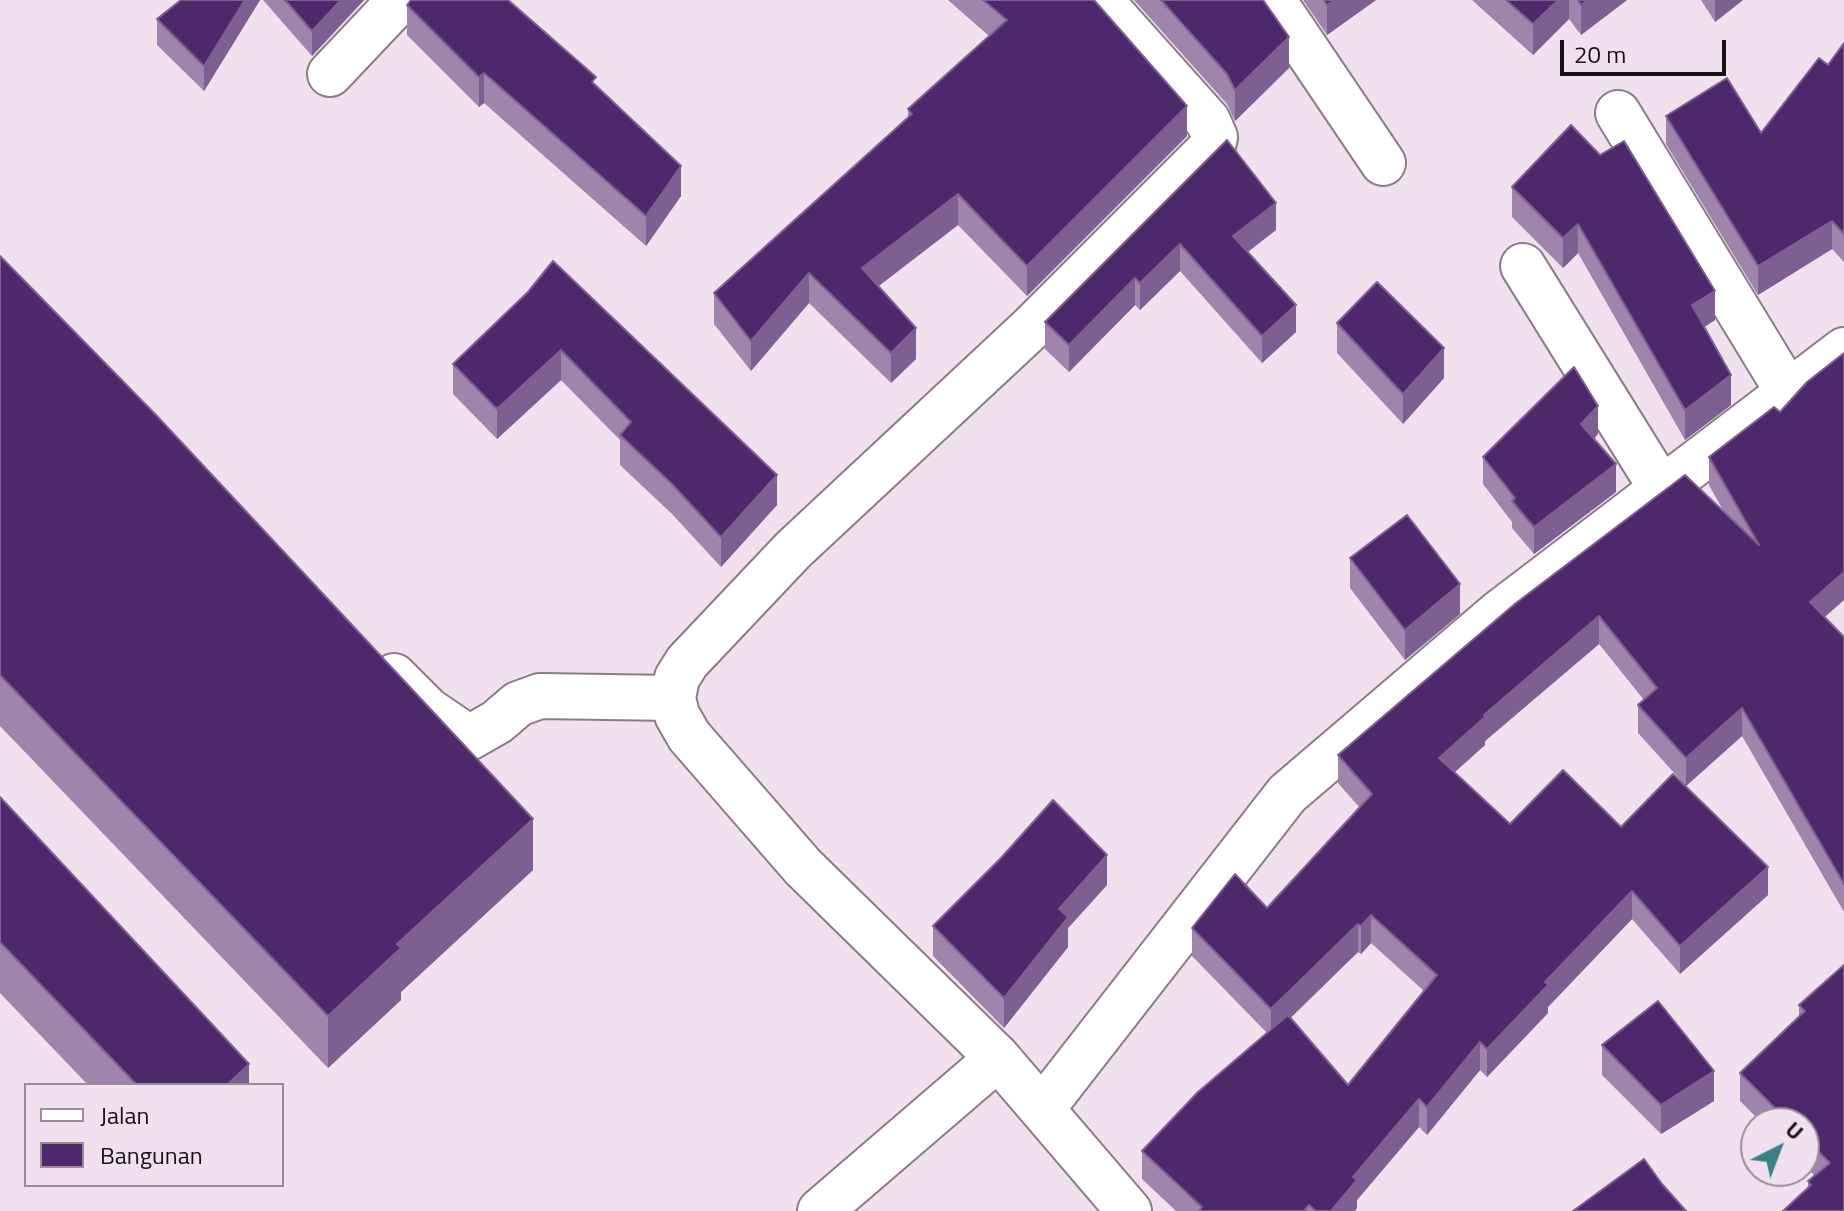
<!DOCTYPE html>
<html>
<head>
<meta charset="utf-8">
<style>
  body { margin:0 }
  #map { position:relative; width:1844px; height:1211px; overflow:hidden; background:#f1e0ed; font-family:"Titillium Web",sans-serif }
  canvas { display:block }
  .legend { position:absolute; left:24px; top:1083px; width:260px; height:104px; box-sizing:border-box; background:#f1e0ed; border:2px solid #9a8d97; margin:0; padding:10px 14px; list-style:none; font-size:24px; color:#171115 }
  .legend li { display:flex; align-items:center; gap:16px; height:40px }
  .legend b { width:40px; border:2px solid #9a8d97 }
  .north { position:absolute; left:1740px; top:1107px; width:80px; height:80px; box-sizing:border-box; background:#f1e0ed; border:2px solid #9a8d97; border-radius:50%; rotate:42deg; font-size:22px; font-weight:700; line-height:32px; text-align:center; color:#171115 }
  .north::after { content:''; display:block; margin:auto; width:28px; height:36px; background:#398184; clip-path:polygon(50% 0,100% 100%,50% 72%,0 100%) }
  .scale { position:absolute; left:1560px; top:40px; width:166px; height:36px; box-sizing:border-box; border:4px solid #171115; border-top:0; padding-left:10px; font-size:24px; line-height:28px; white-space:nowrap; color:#171115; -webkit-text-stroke:6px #f1e0ed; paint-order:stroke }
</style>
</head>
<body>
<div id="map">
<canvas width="1844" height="1211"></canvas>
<ul class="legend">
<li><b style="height:10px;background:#fff"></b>Jalan</li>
<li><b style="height:22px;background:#4d286b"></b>Bangunan</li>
</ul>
<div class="north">U</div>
<div class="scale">20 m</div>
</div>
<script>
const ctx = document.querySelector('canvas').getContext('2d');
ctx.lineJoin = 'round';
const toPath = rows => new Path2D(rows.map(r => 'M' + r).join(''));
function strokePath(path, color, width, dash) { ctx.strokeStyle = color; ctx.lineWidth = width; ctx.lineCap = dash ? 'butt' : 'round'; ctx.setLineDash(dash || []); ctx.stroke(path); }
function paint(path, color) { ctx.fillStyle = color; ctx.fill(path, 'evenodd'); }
const minor = toPath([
  [1273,0,1383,163],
  [330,74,400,0],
  [1618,113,1788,392],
  [1523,266,1661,488],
  [394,676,428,710,469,738,497,722,518,704,540,696,673,698],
  [998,1058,803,867,689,736,677,715,673,698,677,678,687,662,793,550,1032,327,1213,146,1215,137,1208,121,1100,0],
  [1042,1109,1287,794,1500,612,1844,350],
  [820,1211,998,1058,1129,1211]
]);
const wall = toPath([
  [260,0,204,91,157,45,157,19],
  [263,0,364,0,312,56],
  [948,0,1094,0,1187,136,1027,296,958,225,878,286,916,359,891,383,809,303,751,371,714,324,714,293,908,118,908,109,989,36],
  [1134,0,1263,0,1289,68,1235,121,1227,104],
  [1303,0,1376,0,1327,35],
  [1472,0,1627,0,1581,35,1569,19,1533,55],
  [1701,0,1743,0,1715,22],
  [407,5,596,86,681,196,646,246,484,103,479,107,407,35],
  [1844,43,1844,262,1832,249,1758,295,1666,144,1666,116,1761,133,1828,65],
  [1571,125,1715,320,1704,327,1731,405,1685,440,1578,253,1563,268,1512,217,1512,187],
  [1227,140,1276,230,1248,252,1296,332,1262,363,1180,271,1140,310,1135,305,1069,372,1045,349,1045,322],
  [0,256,533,870,401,992,401,1000,328,1068,0,726],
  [528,292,777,505,721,567,672,514,620,465,620,440,561,380,497,439,453,394,453,364],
  [1337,323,1444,378,1403,424,1337,353],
  [1844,353,1844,600,1824,617,1844,637,1844,912,1742,736,1686,786,1638,733,1638,705,1644,700,1599,644,1485,741,1485,745,1455,772,1510,824,1621,827,1768,895,1680,974,1632,919,1548,1007,1548,1013,1487,1077,1480,1070,1427,1135,1419,1127,1357,1200,1357,1208,1355,1211,1176,1211,1142,1179,1142,1151,1267,1033,1192,956,1192,928,1267,908,1360,808,1338,783,1338,755,1724,512,1709,485,1709,457,1780,412],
  [1371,943,1424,991,1348,1085,1290,1018,1358,952,1361,954],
  [1598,434,1594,439,1616,492,1534,554,1512,528,1512,522,1483,484,1483,457],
  [1350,558,1460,614,1405,660,1350,588],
  [0,797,249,1085,88,1085,0,993],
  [1107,885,1068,928,1068,947,1004,1028,933,956,933,926],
  [1844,965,1844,1211,1808,1188,1808,1181,1815,1176,1804,1165,1804,1123,1762,1123,1740,1101,1740,1073,1799,1017,1799,1005],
  [1602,1045,1714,1101,1661,1134,1602,1075]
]);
const shadedWall = toPath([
  [245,0,260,0,204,91,204,66],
  [341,0,364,0,312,56,312,31],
  [1334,0,1376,0,1327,35,1327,5],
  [1558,0,1569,0,1569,19,1533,55,1533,24],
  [1588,0,1627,0,1581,35,1581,5],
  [1715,0,1743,0,1715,22],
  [1289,37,1289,68,1235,121,1235,90],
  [484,73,484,103,479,107,479,77],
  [1187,106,1187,136,1027,296,1027,266],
  [681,166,681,196,646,246,646,216],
  [958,194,958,225,862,299,862,268],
  [1276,203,1276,230,1233,263,1233,236],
  [1832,221,1832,249,1758,295,1758,266],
  [1578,224,1578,253,1563,268,1563,238],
  [1180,244,1180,271,1140,310,1140,283],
  [809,273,809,303,751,371,751,341],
  [1135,278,1135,305,1069,372,1069,345],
  [1715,291,1715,320,1692,335,1692,305],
  [1296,305,1296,332,1262,363,1262,336],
  [916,328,916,359,891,383,891,353],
  [1444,348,1444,378,1403,424,1403,394],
  [561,350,561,380,497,439,497,409],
  [1731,375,1731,405,1685,440,1685,410],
  [1598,406,1598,434,1581,451,1581,424],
  [1616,464,1616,492,1534,554,1534,527],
  [777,475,777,505,721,567,721,537],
  [1844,572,1844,600,1810,630,1810,602],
  [1460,584,1460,614,1405,660,1405,630],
  [1599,616,1599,644,1485,741,1485,745,1439,786,1439,758,1484,715],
  [1742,708,1742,736,1686,786,1686,758],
  [533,819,533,870,401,992,401,1000,328,1068,328,1016,397,944],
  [1107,855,1107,885,1068,928,1068,947,1004,1028,1004,998,1059,909],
  [1768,867,1768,895,1680,974,1680,946],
  [1632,891,1632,919,1548,1007,1548,1013,1487,1077,1487,1049,1545,982],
  [1371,915,1371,943,1361,954,1361,926],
  [1358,924,1358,952,1271,1037,1271,1009],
  [1480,1042,1480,1070,1427,1135,1427,1107],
  [249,1064,249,1085,227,1085],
  [1714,1071,1714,1101,1661,1134,1661,1105],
  [1419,1099,1419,1127,1357,1200,1357,1208,1355,1211,1331,1211,1353,1177]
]);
const building = toPath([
  [181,0,245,0,204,66,157,19,181,0],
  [285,0,341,0,312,31,285,0],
  [411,0,508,0,596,77,592,82,681,166,646,216,484,73,479,77,407,5,411,0],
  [983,0,1094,0,1187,106,1027,266,958,194,862,268,916,328,891,353,809,273,751,341,714,293,912,114,908,109,1007,20,983,0],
  [1161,0,1263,0,1289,37,1235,90,1227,74,1161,0],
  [1324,0,1334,0,1327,5,1324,0],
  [1506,0,1558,0,1533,24,1506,0],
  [1578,0,1588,0,1581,5,1578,0],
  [1844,43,1844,234,1832,221,1758,266,1666,116,1727,78,1761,133,1819,58,1828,65,1844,43],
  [1571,125,1600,155,1624,141,1715,291,1692,305,1731,375,1685,410,1578,224,1563,238,1512,187,1571,125],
  [1227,140,1276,203,1233,236,1296,305,1262,336,1180,244,1140,283,1135,278,1069,345,1045,322,1227,140],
  [0,256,156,415,533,819,397,944,401,948,328,1016,0,675,0,256],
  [553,261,777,475,721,537,672,484,620,435,631,422,561,350,497,409,453,364,528,292,553,261],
  [1377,282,1444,348,1403,394,1337,323,1377,282],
  [1844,353,1844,572,1810,602,1844,637,1844,884,1742,708,1686,758,1638,705,1657,688,1599,616,1484,715,1485,717,1439,758,1510,824,1563,770,1621,827,1673,774,1768,867,1680,946,1632,891,1545,982,1548,985,1487,1049,1480,1042,1427,1107,1419,1099,1353,1177,1357,1180,1331,1211,1316,1211,1309,1205,1304,1211,1199,1211,1202,1207,1142,1151,1198,1092,1288,1015,1348,1085,1437,975,1371,915,1361,926,1358,924,1271,1009,1192,928,1235,874,1267,908,1372,794,1338,755,1516,603,1685,475,1759,545,1709,457,1774,407,1780,412,1807,382,1844,353],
  [1574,367,1598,406,1581,424,1616,464,1534,527,1512,501,1515,498,1483,457,1574,367],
  [1407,515,1460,584,1405,630,1350,558,1407,515],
  [0,797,249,1064,227,1085,137,1085,0,942,0,797],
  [1053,800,1107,855,1059,909,1068,917,1004,998,933,926,1001,858,1053,800],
  [1844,965,1844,1211,1783,1211,1811,1185,1808,1181,1830,1163,1804,1137,1804,1123,1790,1123,1740,1073,1805,1011,1799,1005,1844,965],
  [1658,1001,1714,1071,1661,1105,1602,1045,1658,1001],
  [1644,1159,1662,1184,1686,1211,1573,1211,1644,1159]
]);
strokePath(minor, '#8b7c87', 48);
strokePath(minor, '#fff', 44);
paint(wall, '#9f84ac');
paint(shadedWall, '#7e5f92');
paint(building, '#4d286b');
strokePath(building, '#7e5f92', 2);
</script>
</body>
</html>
